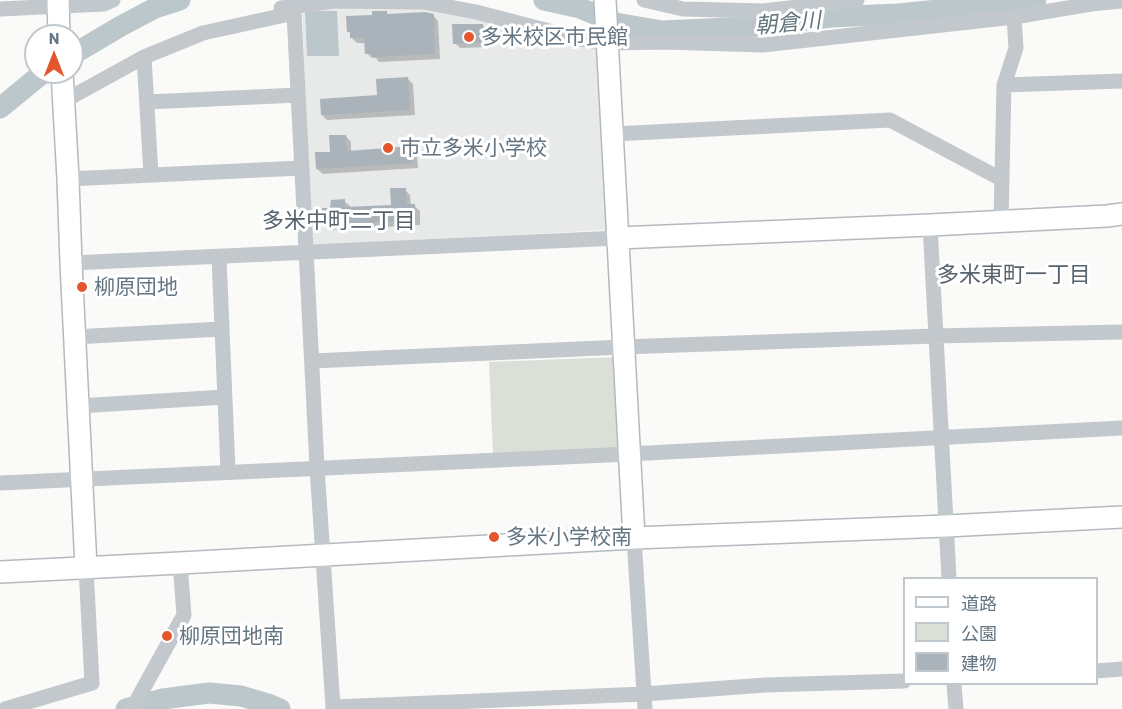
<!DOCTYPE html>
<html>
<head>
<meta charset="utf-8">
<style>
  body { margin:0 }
  #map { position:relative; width:1122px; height:709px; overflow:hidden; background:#fafaf8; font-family:Barlow,"Noto Sans JP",sans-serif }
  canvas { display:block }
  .legend { position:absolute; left:903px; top:577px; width:195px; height:108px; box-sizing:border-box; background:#fff; border:2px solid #c1c8cd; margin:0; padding:8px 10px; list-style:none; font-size:18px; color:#657683 }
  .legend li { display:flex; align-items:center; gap:12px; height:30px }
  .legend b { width:30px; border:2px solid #c1c8cd }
  .north { position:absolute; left:24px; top:24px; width:60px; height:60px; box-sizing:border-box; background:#fff; border:2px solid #c1c8cd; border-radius:50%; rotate:0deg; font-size:16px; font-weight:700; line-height:24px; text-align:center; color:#657683 }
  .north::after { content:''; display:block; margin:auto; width:21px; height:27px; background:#e4572e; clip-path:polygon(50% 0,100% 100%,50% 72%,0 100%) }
</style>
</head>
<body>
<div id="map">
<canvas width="1122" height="709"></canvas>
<ul class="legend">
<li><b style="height:8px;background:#fff"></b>道路</li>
<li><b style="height:16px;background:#dadfd7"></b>公園</li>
<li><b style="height:16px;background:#aab3b9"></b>建物</li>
</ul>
<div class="north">N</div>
</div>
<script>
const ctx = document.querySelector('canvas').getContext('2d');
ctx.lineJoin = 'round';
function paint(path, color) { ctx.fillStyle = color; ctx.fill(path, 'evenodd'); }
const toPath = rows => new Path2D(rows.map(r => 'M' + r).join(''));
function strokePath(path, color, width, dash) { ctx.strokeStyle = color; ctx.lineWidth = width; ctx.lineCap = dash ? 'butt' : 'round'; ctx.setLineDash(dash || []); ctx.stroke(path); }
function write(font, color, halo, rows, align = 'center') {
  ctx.font = font + ' Barlow,"Noto Sans JP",sans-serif'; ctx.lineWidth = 6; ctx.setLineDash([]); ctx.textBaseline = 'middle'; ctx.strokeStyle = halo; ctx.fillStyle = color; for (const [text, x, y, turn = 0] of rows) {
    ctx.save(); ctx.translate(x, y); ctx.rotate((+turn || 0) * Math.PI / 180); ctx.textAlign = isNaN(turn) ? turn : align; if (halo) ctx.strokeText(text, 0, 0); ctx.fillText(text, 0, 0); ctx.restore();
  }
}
const built = toPath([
  [422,4,602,48,608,230,315,245,311,240,302,9]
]);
const green = toPath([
  [617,357,621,448,493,454,489,362]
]);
const water = toPath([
  [305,11,337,11,339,56,307,56]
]);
const shadow = toPath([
  [387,13,389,16,433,15,438,21,440,59,379,62,376,58,372,58,367,53,366,43,357,43,352,38,352,35,348,31,374,16],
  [483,26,488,31,489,47,460,48,455,43],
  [408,79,413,84,415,115,327,120,322,115,379,97],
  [346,136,351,142,351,152,412,147,417,153,418,168,323,174,317,169],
  [405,190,410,195,411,206,414,206,420,211,420,225,330,230,324,225,332,209,344,201,350,206,350,209,392,206]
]);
const river = toPath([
  [544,0,580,8,616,23,662,31,750,27,831,17,898,14,1036,0],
  [72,55,121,26,155,8,180,0],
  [0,108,44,72],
  [126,709,163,699,209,693,241,696,268,704,280,709]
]);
const building = toPath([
  [372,11,387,11,387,14,425,12,434,14,435,54,372,57,372,54,365,54,364,38,350,38,350,32,347,32,346,16,372,15],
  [452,24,483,24,485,42,453,44],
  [408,77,410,110,321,115,320,99,377,95,376,79],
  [329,135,346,135,347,151,413,146,413,163,316,169,315,152,330,152],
  [390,188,406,188,407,204,415,204,416,220,323,225,322,208,330,208,331,200,345,199,345,207,391,205]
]);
const street = toPath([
  [644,0,683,9,763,11,857,0],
  [281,8,334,1,423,2,476,12,580,39,608,43,663,42,763,45,1014,17,1091,4,1122,1],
  [0,9,104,4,113,0],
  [144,57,151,175],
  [1004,85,1122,81],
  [64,101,144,57,203,33,294,13,317,467,333,707,335,709],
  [147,102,298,95],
  [613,134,890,120,1001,179],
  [68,179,301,168],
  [1001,221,1004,85,1016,48,1014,17],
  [930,225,949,578],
  [219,257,228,471],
  [71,263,618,238],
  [74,337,221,329],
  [312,361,623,347,935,336,1122,332],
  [78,406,225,397],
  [0,483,629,454,1122,428],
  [634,538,645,709],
  [1096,671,1122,669],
  [954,684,956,709],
  [333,707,644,694,765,685,904,681],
  [5,709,92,683,86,567],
  [132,709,184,615,180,563]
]);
const secondary = toPath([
  [58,0,59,36],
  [605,0,634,538],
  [62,72,68,179,71,263,86,567],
  [618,238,930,225,1107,216,1122,214],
  [0,572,180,563,634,538,946,526,1122,517]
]);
const markers = [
  [469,37,6,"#e4572e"],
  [388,148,6,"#e4572e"],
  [82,287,6,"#e4572e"],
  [494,537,6,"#e4572e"],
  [167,636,6,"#e4572e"]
];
const poiNames = [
  ["多米校区市民館",481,37],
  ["市立多米小学校",400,148],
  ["柳原団地",94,287],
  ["多米小学校南",506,537],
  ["柳原団地南",179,636]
];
const waterNames = [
  ["朝倉川",788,23,-5]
];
const neighbourhoodNames = [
  ["多米中町二丁目",339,221],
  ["多米東町一丁目",1014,275]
];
paint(built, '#e8e9e9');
paint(green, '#dadfd7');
paint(water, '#bbc7cb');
paint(shadow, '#0003');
strokePath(river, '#bbc7cb', 21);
paint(building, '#aab3b9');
strokePath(secondary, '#b3babf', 24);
strokePath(street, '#c3c8cc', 15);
strokePath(secondary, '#fff', 21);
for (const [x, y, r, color] of markers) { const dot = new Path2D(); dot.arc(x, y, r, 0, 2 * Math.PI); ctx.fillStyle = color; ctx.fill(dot); strokePath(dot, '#fff', 2); }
write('21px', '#657683', '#fff', poiNames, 'left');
write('italic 22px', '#60757c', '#fff', waterNames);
write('22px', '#57646e', '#fff', neighbourhoodNames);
</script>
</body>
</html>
